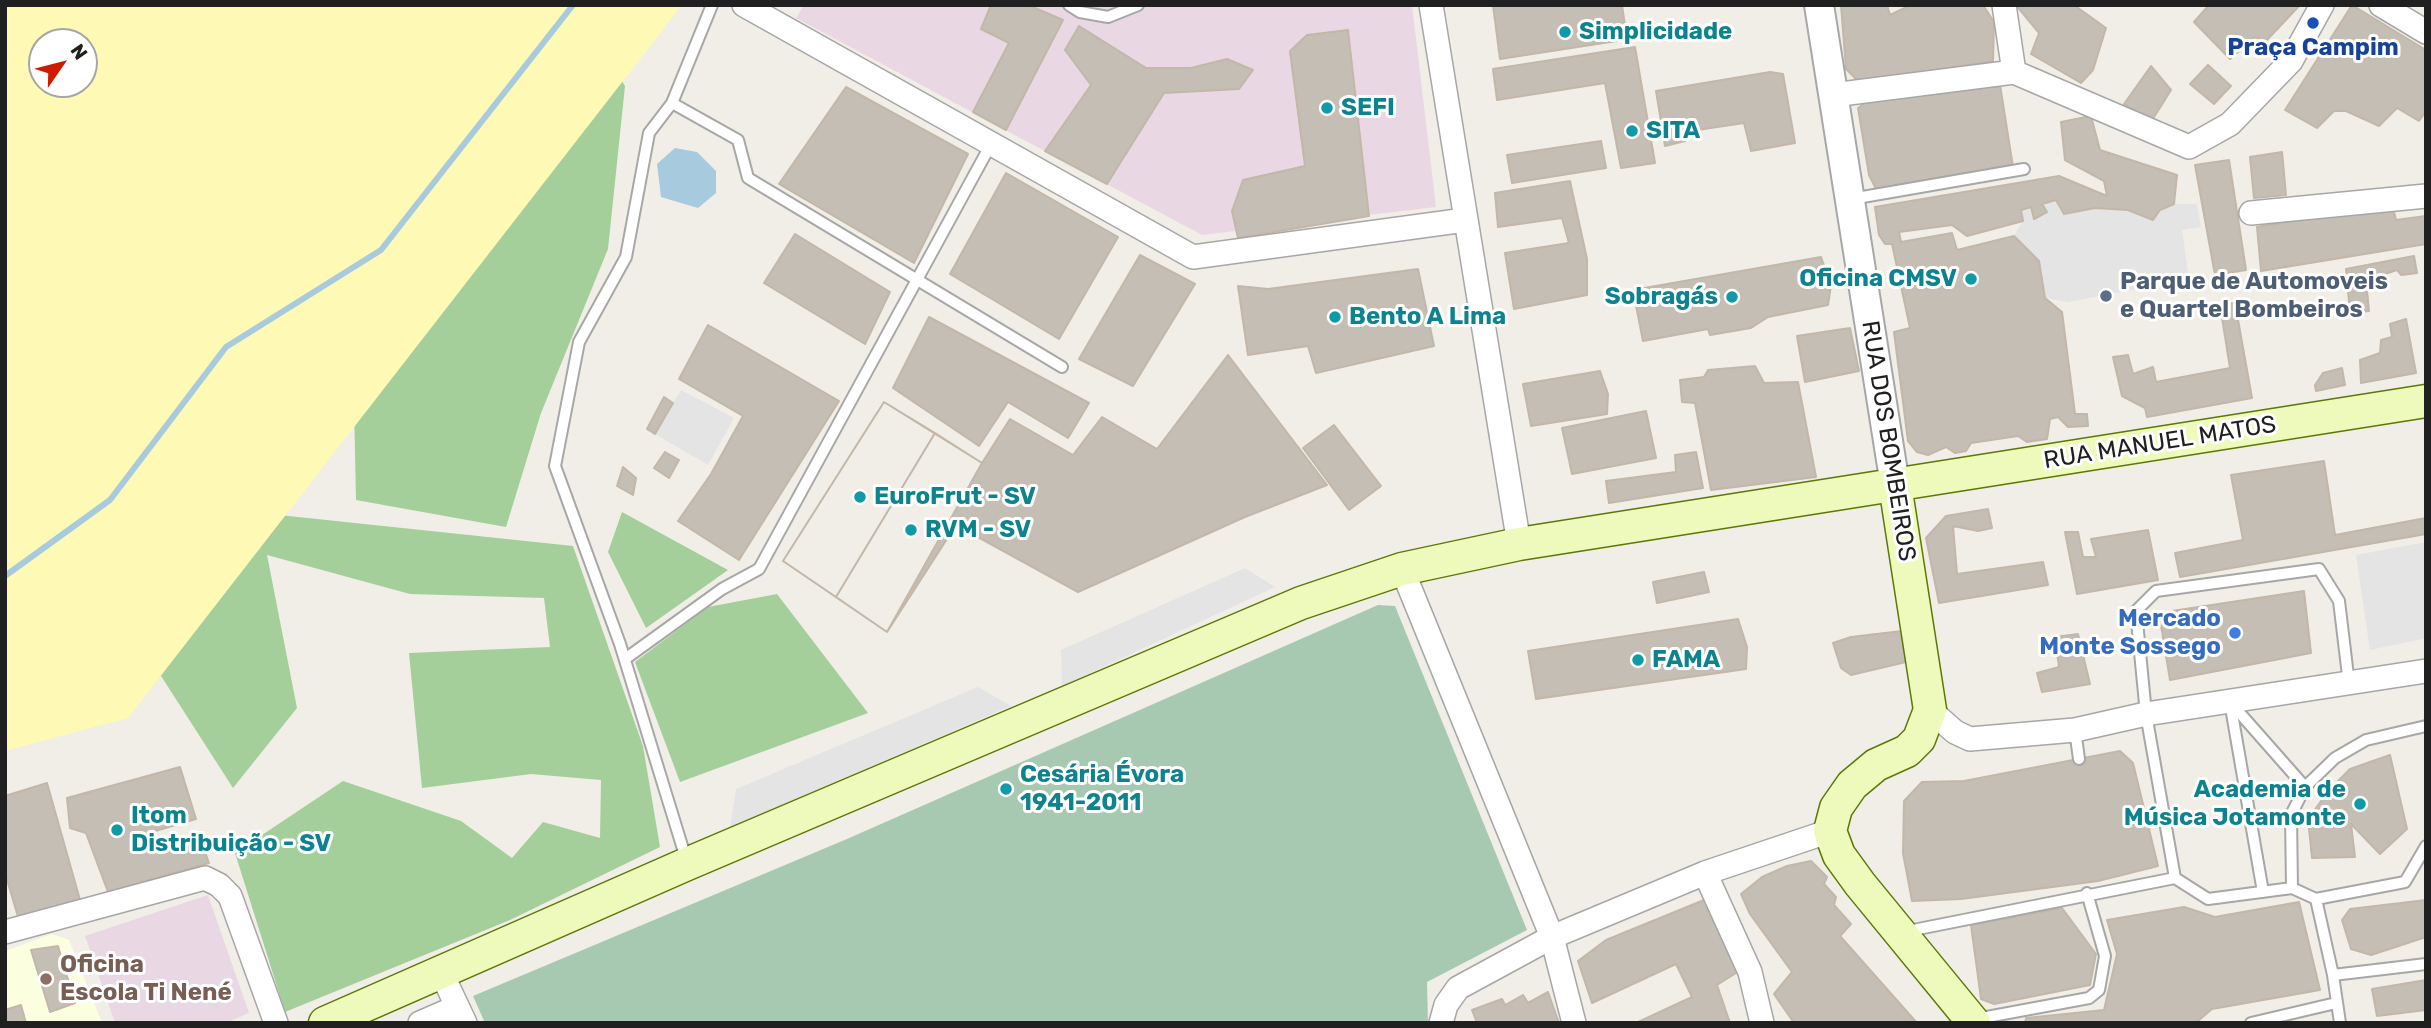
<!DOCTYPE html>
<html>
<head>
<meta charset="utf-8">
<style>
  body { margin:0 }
  #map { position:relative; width:2431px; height:1028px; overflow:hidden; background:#f0eee6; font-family:Rubik,sans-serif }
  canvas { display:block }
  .frame { position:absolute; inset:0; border:7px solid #202020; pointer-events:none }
  .north { position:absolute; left:28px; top:28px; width:70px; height:70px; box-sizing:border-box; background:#fff; border:2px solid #a6a6a6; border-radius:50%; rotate:55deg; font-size:19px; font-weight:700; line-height:28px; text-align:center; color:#202020 }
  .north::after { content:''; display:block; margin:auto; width:24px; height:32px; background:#cf1b00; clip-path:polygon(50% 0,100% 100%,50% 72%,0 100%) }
</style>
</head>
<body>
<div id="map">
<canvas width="2431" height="1028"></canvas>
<div class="frame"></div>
<div class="north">N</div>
</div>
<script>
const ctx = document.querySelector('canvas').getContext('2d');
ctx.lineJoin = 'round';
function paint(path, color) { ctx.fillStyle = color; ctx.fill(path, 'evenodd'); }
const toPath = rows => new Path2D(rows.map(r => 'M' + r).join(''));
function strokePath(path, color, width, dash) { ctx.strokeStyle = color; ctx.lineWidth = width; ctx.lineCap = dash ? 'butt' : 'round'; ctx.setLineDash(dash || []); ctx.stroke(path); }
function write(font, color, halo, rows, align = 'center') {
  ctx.font = font + ' Rubik,sans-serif'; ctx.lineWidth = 6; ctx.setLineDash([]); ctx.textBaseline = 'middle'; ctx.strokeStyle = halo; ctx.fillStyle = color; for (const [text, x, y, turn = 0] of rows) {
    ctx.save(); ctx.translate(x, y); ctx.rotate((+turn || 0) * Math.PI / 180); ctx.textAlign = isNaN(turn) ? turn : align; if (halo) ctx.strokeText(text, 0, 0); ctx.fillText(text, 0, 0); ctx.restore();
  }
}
const industrial = toPath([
  [804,5,1412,5,1436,207,1202,235,796,18],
  [208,895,249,1013,226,1023,115,1023,85,936]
]);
const education = toPath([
  [52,934,69,940,102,1023,5,1023,5,951]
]);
const forest = toPath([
  [582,19,625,86,608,249,541,413,506,527,356,500,353,358],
  [622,512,728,570,646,628,608,552],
  [260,513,573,546,643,746,660,847,510,920,285,1012,235,853,343,781,461,821,512,858,543,822,600,838,601,780,531,774,422,788,409,653,550,647,544,598,410,594,267,555,297,708,233,788,154,665],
  [777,594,868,713,680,782,635,662,708,607]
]);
const sand = toPath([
  [5,5,682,5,128,718,5,751],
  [42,42,84,42,84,84,42,84]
]);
const cemetery = toPath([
  [1378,605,1395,606,1527,930,1427,982,1428,1023,485,1023,473,996,847,839]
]);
const parking = toPath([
  [2056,200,2064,213,2095,208,2128,210,2153,220,2160,210,2174,204,2197,204,2201,227,2182,230,2189,279,2068,302,2045,298,2039,261,2014,236,2023,221,2021,210,2031,207,2034,218,2046,213,2042,204],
  [681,390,734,418,708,465,655,434],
  [2426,542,2426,638,2370,650,2356,555],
  [1245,568,1275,587,1062,686,1061,650],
  [978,687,1011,706,730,827,736,789]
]);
const water = toPath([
  [675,148,697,152,716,171,716,193,698,208,661,197,657,164]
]);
const stream = toPath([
  [5,576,110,500,226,347,381,250,573,5]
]);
const building = toPath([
  [991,5,1028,5,1063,20,1006,130,973,112,1009,43,981,29,991,5],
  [1493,5,1622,5,1625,26,1633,26,1636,38,1500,59,1493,5],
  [1841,5,1887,5,1890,15,1911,5,1983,5,1994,22,1993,61,1859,82,1846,69,1841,5],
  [2016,5,2074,5,2106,28,2093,70,2081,83,2031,54,2039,33,2016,5],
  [2209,5,2300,5,2266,41,2255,37,2230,59,2194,22,2209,5],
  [2352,5,2426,50,2426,111,2419,121,2397,108,2379,126,2346,111,2334,111,2317,128,2285,110,2352,5],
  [1079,26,1146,68,1191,68,1227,59,1253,70,1239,89,1164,93,1107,184,1045,151,1091,85,1065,50,1079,26],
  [1348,30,1369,216,1238,238,1232,211,1243,180,1305,166,1290,51,1307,35,1348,30],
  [1635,47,1655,163,1621,168,1605,83,1497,100,1493,69,1635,47],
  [2208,65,2231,86,2214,104,2190,84,2208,65],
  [2151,66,2171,90,2151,122,2124,104,2151,66],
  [1770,72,1783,74,1795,143,1751,151,1744,123,1684,132,1685,141,1665,146,1656,91,1770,72],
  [2000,85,2013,167,1876,189,1869,175,1858,108,1873,97,2000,85],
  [846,87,968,154,914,263,779,184,846,87],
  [2091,116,2100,150,2177,175,2174,204,2160,210,2153,220,2128,210,2095,208,2064,214,2056,200,2042,204,2047,212,2034,219,2031,207,2021,210,2023,221,1967,236,1952,225,1899,232,1901,242,1952,233,1957,250,2014,236,2039,261,2045,298,2062,312,2075,414,2087,414,2088,426,2068,427,2058,417,2050,419,2047,439,2027,442,2018,436,1971,443,1966,451,1955,453,1946,447,1928,455,1917,452,1908,441,1894,332,1910,328,1892,244,1885,244,1879,235,1875,207,2059,176,2107,196,2104,181,2065,160,2061,122,2091,116],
  [1601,141,1606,168,1512,183,1507,155,1601,141],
  [2282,152,2286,195,2254,198,2250,157,2282,152],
  [2229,160,2246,270,2215,275,2195,165,2229,160],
  [1006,173,1118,237,1059,339,950,274,1006,173],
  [1570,181,1587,259,1587,295,1514,309,1505,253,1569,243,1562,218,1498,227,1495,193,1570,181],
  [2392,204,2396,220,2426,216,2426,244,2261,271,2257,227,2392,204],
  [795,234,890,292,865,344,764,283,795,234],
  [1140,255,1195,284,1133,386,1079,359,1140,255],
  [2414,256,2417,273,2401,275,2397,270,2366,280,2369,311,2350,313,2346,269,2414,256],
  [1821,257,1831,285,1828,305,1768,317,1751,328,1710,335,1708,329,1643,341,1633,290,1821,257],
  [1418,269,1434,346,1316,373,1308,346,1248,355,1238,286,1268,289,1418,269],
  [2235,303,2252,398,2147,417,2145,408,2122,396,2113,357,2128,355,2133,374,2153,367,2156,382,2230,368,2220,305,2235,303],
  [929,317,1089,403,1068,438,1008,402,979,446,893,388,929,317],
  [2406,319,2416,373,2361,383,2360,360,2380,353,2381,340,2392,337,2390,324,2406,319],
  [708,325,839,401,739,560,678,521,711,474,743,416,679,379,708,325],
  [1850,328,1859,371,1805,382,1797,336,1850,328],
  [1228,355,1327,485,1245,517,1078,592,956,525,887,632,783,561,884,402,982,463,1010,419,1073,455,1102,417,1157,449,1228,355],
  [1755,366,1764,383,1798,382,1816,477,1711,490,1695,403,1682,402,1680,380,1704,377,1708,370,1755,366],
  [2342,368,2345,385,2316,391,2315,385,2323,373,2342,368],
  [1600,371,1608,394,1607,414,1531,426,1523,384,1600,371],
  [664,397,673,403,655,434,647,429,664,397],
  [884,402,935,433,836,597,783,561,884,402],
  [1646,411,1656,458,1572,474,1562,428,1646,411],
  [1334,425,1381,486,1349,510,1303,448,1334,425],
  [935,433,982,463,887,632,836,597,935,433],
  [665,452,679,460,669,478,654,468,665,452],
  [1696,452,1703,488,1609,503,1606,481,1676,472,1675,455,1696,452],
  [2324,461,2335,535,2426,518,2426,534,2180,577,2175,553,2243,540,2231,475,2324,461],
  [623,467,636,478,633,495,617,486,623,467],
  [1988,509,1992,528,1978,531,1953,526,1957,574,2043,562,2048,585,1939,603,1926,538,1946,516,1988,509],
  [2148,530,2158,580,2077,594,2065,532,2078,532,2083,557,2096,557,2091,539,2148,530],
  [1704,572,1709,592,1657,603,1653,582,1704,572],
  [2304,591,2311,653,2170,680,2159,613,2304,591],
  [1738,619,1747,647,1746,669,1536,699,1528,651,1738,619],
  [1902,631,1906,662,1851,675,1841,668,1833,643,1851,637,1902,631],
  [2078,634,2090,684,2042,692,2037,673,2059,667,2055,637,2078,634],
  [2120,751,2133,763,2158,866,2098,881,1961,899,1912,901,1903,853,1904,801,1922,782,1964,781,2120,751],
  [2390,755,2407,829,2380,854,2351,824,2355,857,2312,858,2308,819,2329,790,2350,769,2390,755],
  [180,767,196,819,145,834,148,850,201,841,209,863,108,892,86,833,70,828,67,798,180,767],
  [47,783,80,900,19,920,5,873,5,796,47,783],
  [1811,861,1827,877,1824,884,1836,897,1834,905,1851,924,1840,936,1917,1023,1794,1023,1774,994,1792,972,1750,914,1741,894,1762,877,1787,866,1811,861],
  [1709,898,1744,968,1717,985,1730,1023,1636,1023,1692,997,1676,964,1592,1003,1578,961,1606,940,1709,898],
  [2426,900,2426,937,2371,955,2351,949,2342,920,2350,909,2426,900],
  [2299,902,2320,990,2212,1009,2198,1021,2187,1023,2025,1023,2026,1018,2104,1010,2117,954,2107,920,2184,907,2215,917,2299,902],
  [2062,908,2096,954,2090,985,1994,1004,1981,999,1971,925,2062,908],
  [58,946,75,1003,50,1012,31,950,58,946],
  [2426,980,2426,1010,2377,1016,2372,989,2426,980],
  [1548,992,1559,1023,1477,1023,1472,1010,1502,999,1505,1005,1523,995,1528,1003,1548,992],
  [21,1005,26,1023,5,1023,5,1010,21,1005]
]);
const service = toPath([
  [1069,5,1080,12,1108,17,1138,5],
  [672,103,738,140,748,178,1062,367],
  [1851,199,2024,169],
  [625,659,722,589,759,569,990,146],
  [2230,702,2305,787,2335,758,2366,740,2426,726],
  [2230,702,2263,892],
  [2075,730,2079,759],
  [687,862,620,644,555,466,579,342,626,257,649,133,672,103,712,5],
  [2292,888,2291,815,2305,787],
  [2316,899,2292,888,2208,899,2175,878,2146,714,2136,611,2156,591,2319,569,2339,601,2349,684],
  [1903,932,2175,878],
  [2333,975,2316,899,2405,882,2426,846],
  [1976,1019,2089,998,2099,990,2105,956,2087,893],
  [2251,1023,2336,1003],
  [2340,1023,2333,975,2426,964]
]);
const minor = toPath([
  [744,5,1193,257,1465,220],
  [1431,5,1519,544],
  [2004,5,2014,72],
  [2381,5,2426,32],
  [1833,95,2014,72,2189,147,2230,124,2291,61,2322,5],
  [2251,213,2426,196],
  [1402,569,1552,937,1574,1023],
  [1930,710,1955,732,1970,739,2075,730,2146,714,2426,671],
  [1705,873,1750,972,1762,1023],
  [5,932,205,878,219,885,230,896,276,1023],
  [441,972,465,1023],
  [420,1023,457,1007],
  [1441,1023,1446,1005,1458,988,1552,937,1705,873,1830,831]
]);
const tertiary = toPath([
  [1819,5,1895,485]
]);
const secondary = toPath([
  [1895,485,1930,710,1919,739,1907,751,1876,765,1852,785,1836,808,1830,831,1839,855,1860,884,1974,1023],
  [325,1023,687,864,1301,603,1402,569,1519,544,2426,401]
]);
const markers = [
  [2313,23,7,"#1a4fb4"],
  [1565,32,7,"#0f9aa8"],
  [1327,108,7,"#0f9aa8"],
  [1632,131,7,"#0f9aa8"],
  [1971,279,7,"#0f9aa8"],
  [2106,296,7,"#5c6f8a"],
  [1732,297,7,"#0f9aa8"],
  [1335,317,7,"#0f9aa8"],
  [860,497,7,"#0f9aa8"],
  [911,530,7,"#0f9aa8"],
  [2235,633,7,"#3f7fe0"],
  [1638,660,7,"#0f9aa8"],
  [1006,789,7,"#0f9aa8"],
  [2360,804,7,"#0f9aa8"],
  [117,830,7,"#0f9aa8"],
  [46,979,7,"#8d6e63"]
];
const cultureNames = [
  ["Simplicidade",1579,32],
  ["SEFI",1341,108],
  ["SITA",1646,131],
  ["Oficina CMSV",1957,279,"right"],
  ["Sobragás",1718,297,"right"],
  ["Bento A Lima",1349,317],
  ["EuroFrut - SV",874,497],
  ["RVM - SV",925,530],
  ["FAMA",1652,660],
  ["Cesária Évora",1020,775],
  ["1941-2011",1020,803],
  ["Academia de",2346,790,"right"],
  ["Música Jotamonte",2346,818,"right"],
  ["Itom",131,816],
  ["Distribuição - SV",131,844]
];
const transitNames = [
  ["Praça Campim",2313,48]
];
const serviceNames = [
  ["Parque de Automoveis",2120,282],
  ["e Quartel Bombeiros",2120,310]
];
const streetNames = [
  ["RUA DOS BOMBEIROS",1888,441,81],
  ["RUA MANUEL MATOS",2160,443,-9]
];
const shopNames = [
  ["Mercado",2221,619],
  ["Monte Sossego",2221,647]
];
const educationNames = [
  ["Oficina",60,965],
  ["Escola Ti Nené",60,993]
];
paint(industrial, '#e9d8e4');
paint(education, '#fbffe0');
paint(forest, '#a4cf9b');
paint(sand, '#fff9b6');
paint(cemetery, '#a7c9b1');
paint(parking, '#e4e4e4');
paint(water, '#a7cade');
strokePath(stream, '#a7cade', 6);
paint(building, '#c5beb5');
strokePath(building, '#c2b7a8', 2);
strokePath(service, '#a7a7a7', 14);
strokePath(minor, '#a7a7a7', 26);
strokePath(tertiary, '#a7a7a7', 32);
strokePath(secondary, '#5d7805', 35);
strokePath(service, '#fff', 10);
strokePath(minor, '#fff', 23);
strokePath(tertiary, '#fff', 28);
strokePath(secondary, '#eefabb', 32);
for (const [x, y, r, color] of markers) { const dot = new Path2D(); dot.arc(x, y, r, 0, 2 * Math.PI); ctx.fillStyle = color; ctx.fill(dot); strokePath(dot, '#fff', 2.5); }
write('bold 24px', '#0d838f', '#fff', cultureNames, 'left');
write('bold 24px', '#164399', '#fff', transitNames);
write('bold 24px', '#4e5e75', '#fff', serviceNames, 'left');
write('24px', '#202020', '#fff', streetNames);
write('bold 24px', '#366cbe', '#fff', shopNames, 'right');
write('bold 24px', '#785e54', '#fff', educationNames, 'left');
</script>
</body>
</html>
